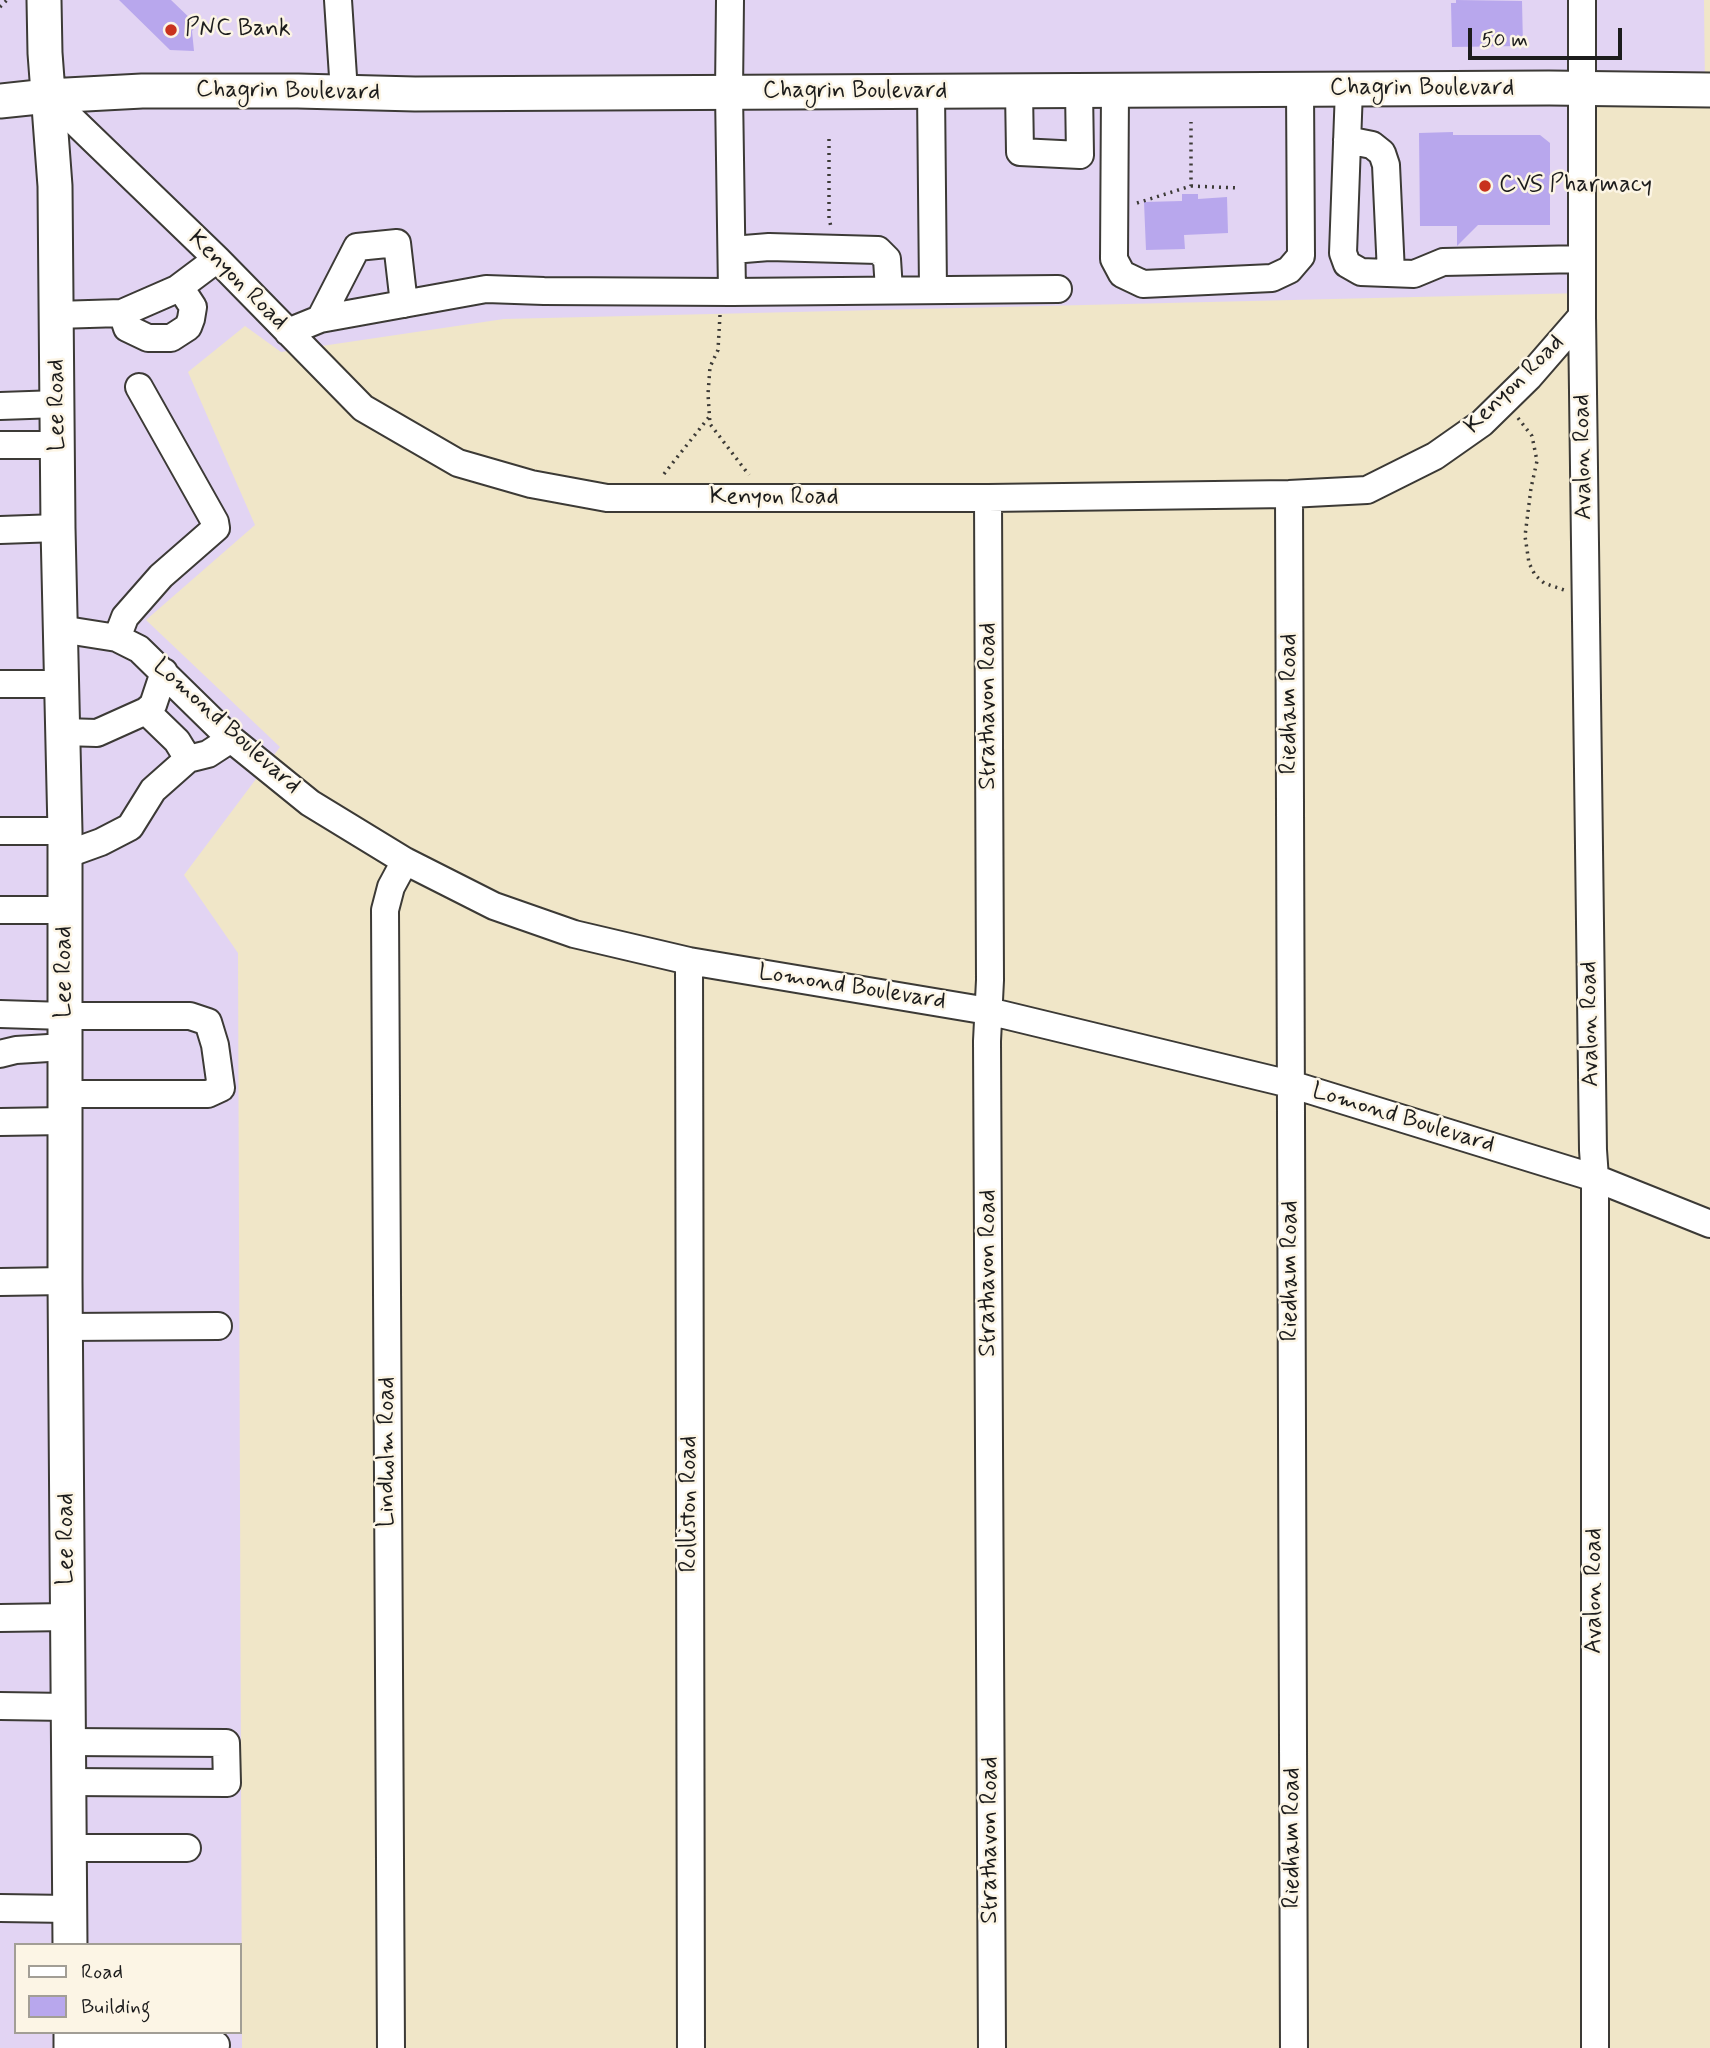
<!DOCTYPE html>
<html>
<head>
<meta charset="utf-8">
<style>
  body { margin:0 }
  #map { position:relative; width:1710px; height:2048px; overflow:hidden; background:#f0e6c8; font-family:Mynerve,sans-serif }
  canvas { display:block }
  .legend { position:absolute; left:14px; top:1943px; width:228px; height:91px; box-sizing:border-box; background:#fcf5e5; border:2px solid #a29e95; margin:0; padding:9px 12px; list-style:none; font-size:21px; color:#1c1c1c }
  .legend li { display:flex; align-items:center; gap:14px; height:35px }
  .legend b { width:35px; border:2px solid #a29e95 }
  .scale { position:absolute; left:1468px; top:28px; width:154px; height:32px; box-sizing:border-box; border:4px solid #1c1c1c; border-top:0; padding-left:9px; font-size:21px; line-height:24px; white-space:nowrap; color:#1c1c1c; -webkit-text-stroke:5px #fcf5e5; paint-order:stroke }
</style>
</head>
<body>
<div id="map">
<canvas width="1710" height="2048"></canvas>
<ul class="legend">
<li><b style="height:9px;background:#fff"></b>Road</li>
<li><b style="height:19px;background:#b8a7ed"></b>Building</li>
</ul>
<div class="scale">50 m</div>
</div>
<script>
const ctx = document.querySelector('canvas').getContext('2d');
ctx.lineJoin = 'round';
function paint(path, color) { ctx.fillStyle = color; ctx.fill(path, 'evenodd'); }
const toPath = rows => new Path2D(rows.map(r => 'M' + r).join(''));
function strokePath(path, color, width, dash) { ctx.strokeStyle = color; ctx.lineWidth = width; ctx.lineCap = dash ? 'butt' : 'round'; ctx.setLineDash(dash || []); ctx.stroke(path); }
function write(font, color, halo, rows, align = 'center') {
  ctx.font = font + ' Mynerve,sans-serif'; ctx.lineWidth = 5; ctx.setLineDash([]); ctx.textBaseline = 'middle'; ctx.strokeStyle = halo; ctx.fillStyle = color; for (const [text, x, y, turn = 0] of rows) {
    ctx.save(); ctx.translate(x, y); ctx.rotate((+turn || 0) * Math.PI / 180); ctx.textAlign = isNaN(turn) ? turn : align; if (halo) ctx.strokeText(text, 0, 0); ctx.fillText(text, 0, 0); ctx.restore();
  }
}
const built = toPath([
  [0,0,1704,0,1705,90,1581,88,1582,293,504,319,281,352,245,326,188,372,255,525,146,620,280,747,184,875,238,953,242,2048,0,2048],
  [16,1945,240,1945,240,2032,16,2032]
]);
const building = toPath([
  [119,0,171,0,197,25,192,31,194,51,170,50],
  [1456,0,1522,1,1523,46,1452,47,1451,3,1456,3],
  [1453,132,1453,135,1540,135,1550,143,1550,225,1478,225,1457,246,1457,226,1420,226,1419,133],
  [1182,194,1198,194,1198,199,1227,197,1228,233,1184,235,1185,249,1146,250,1144,202,1182,201]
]);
const path = toPath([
  [0,7,7,0],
  [829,139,829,218,831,227],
  [1191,186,1238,188],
  [1137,203,1191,186,1191,122],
  [720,315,718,350,710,367,708,394,710,424,749,475],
  [1518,418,1532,436,1537,461,1531,488,1525,536,1529,563,1535,575,1544,583,1564,590],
  [664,474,709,417]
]);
const minor = toPath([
  [338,0,344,92],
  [730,0,729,92,732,292,1058,289],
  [1582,0,1582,316,1593,1150,1595,1178,1595,2048],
  [1349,89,1343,253,1347,264,1361,272,1414,274,1443,262,1582,259],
  [1115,90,1114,259,1122,274,1143,284,1272,278,1289,270,1301,256,1300,89],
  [931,91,933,290],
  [1019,91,1020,152,1080,155,1079,90],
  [48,96,217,259,363,408,458,463,531,484,607,498,988,498,1289,494,1367,490,1435,456,1482,423,1529,377,1582,316],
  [1347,140,1372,145,1382,153,1386,165,1391,273],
  [732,250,769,247,878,250,887,259,889,290],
  [122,313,127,328,148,338,171,338,188,327,191,319,193,307,180,287],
  [56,315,122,313,177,289,217,259],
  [320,319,357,247,397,243,404,304],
  [288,332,320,319,486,289,544,291,732,292],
  [0,406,58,404],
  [0,445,58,445],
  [1289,494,1294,2048],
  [988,498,990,980,987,1041,992,2048],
  [0,530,58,528],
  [60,629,117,638,139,649,231,739,310,803,405,861,494,906,574,934,689,961,988,1011,1290,1084,1595,1178,1710,1224],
  [117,638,125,617,161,576,216,528,215,522,139,387],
  [0,684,62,684],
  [63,732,97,733,146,711,153,705,164,672],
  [188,759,208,754,231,739],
  [0,831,65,831],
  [65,855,101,842,130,827,153,790,188,759,177,741,146,711],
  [0,910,65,910],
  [689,961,691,2048],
  [0,1014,65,1016,190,1016,208,1022,215,1045,221,1088,208,1094,65,1094],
  [0,1054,16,1050,65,1047],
  [0,1122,65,1121],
  [0,1282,65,1281],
  [66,1327,218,1326],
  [0,1618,68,1617],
  [0,1706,68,1707],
  [69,1742,226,1743,227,1783,69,1782],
  [69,1848,187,1848],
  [0,1908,70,1909],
  [71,2044,216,2045],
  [391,2048,385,910,391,887,405,861]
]);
const major = toPath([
  [44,0,45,53,55,186,58,528,65,831,65,1281,70,1945],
  [0,101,48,96,142,91,298,91,415,94,1549,88,1710,90],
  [71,2032,71,2048]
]);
const markers = [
  [171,30,7,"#c8321e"],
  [1485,186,7,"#c8321e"]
];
const poiNames = [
  ["PNC Bank",185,30],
  ["CVS Pharmacy",1499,186]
];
const streetNames = [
  ["Chagrin Boulevard",1422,89],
  ["Chagrin Boulevard",288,92,1],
  ["Chagrin Boulevard",855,92],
  ["Kenyon Road",237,281,45],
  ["Kenyon Road",1515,385,-45],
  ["Lee Road",58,405,-91],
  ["Avalon Road",1584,457,-91],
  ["Kenyon Road",774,498],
  ["Riedham Road",1290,704,-90],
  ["Strathavon Road",989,706,-90],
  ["Lomond Boulevard",226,727,42],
  ["Lee Road",65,972,-90],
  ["Lomond Boulevard",852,988,9],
  ["Avalon Road",1591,1024,-91],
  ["Lomond Boulevard",1403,1119,17],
  ["Riedham Road",1291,1271,-90],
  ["Strathavon Road",989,1273,-90],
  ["Lindholm Road",388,1452,-90],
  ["Rolliston Road",690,1504,-90],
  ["Lee Road",67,1539,-90],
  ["Avalon Road",1595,1591,-90],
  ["Riedham Road",1293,1838,-90],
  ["Strathavon Road",991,1840,-90]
];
paint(built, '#e2d4f3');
paint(building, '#b8a7ed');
strokePath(minor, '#3c3a36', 30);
strokePath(major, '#3c3a36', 37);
strokePath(path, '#3c3a36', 3.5, [2, 5]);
strokePath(minor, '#fff', 26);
strokePath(major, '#fff', 33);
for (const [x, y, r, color] of markers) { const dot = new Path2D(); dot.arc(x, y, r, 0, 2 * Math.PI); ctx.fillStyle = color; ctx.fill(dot); strokePath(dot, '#fcf5e5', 2.5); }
write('24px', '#1c1c1c', '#fcf5e5', poiNames, 'left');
write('24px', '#1c1c1c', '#fcf5e5', streetNames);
</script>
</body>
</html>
